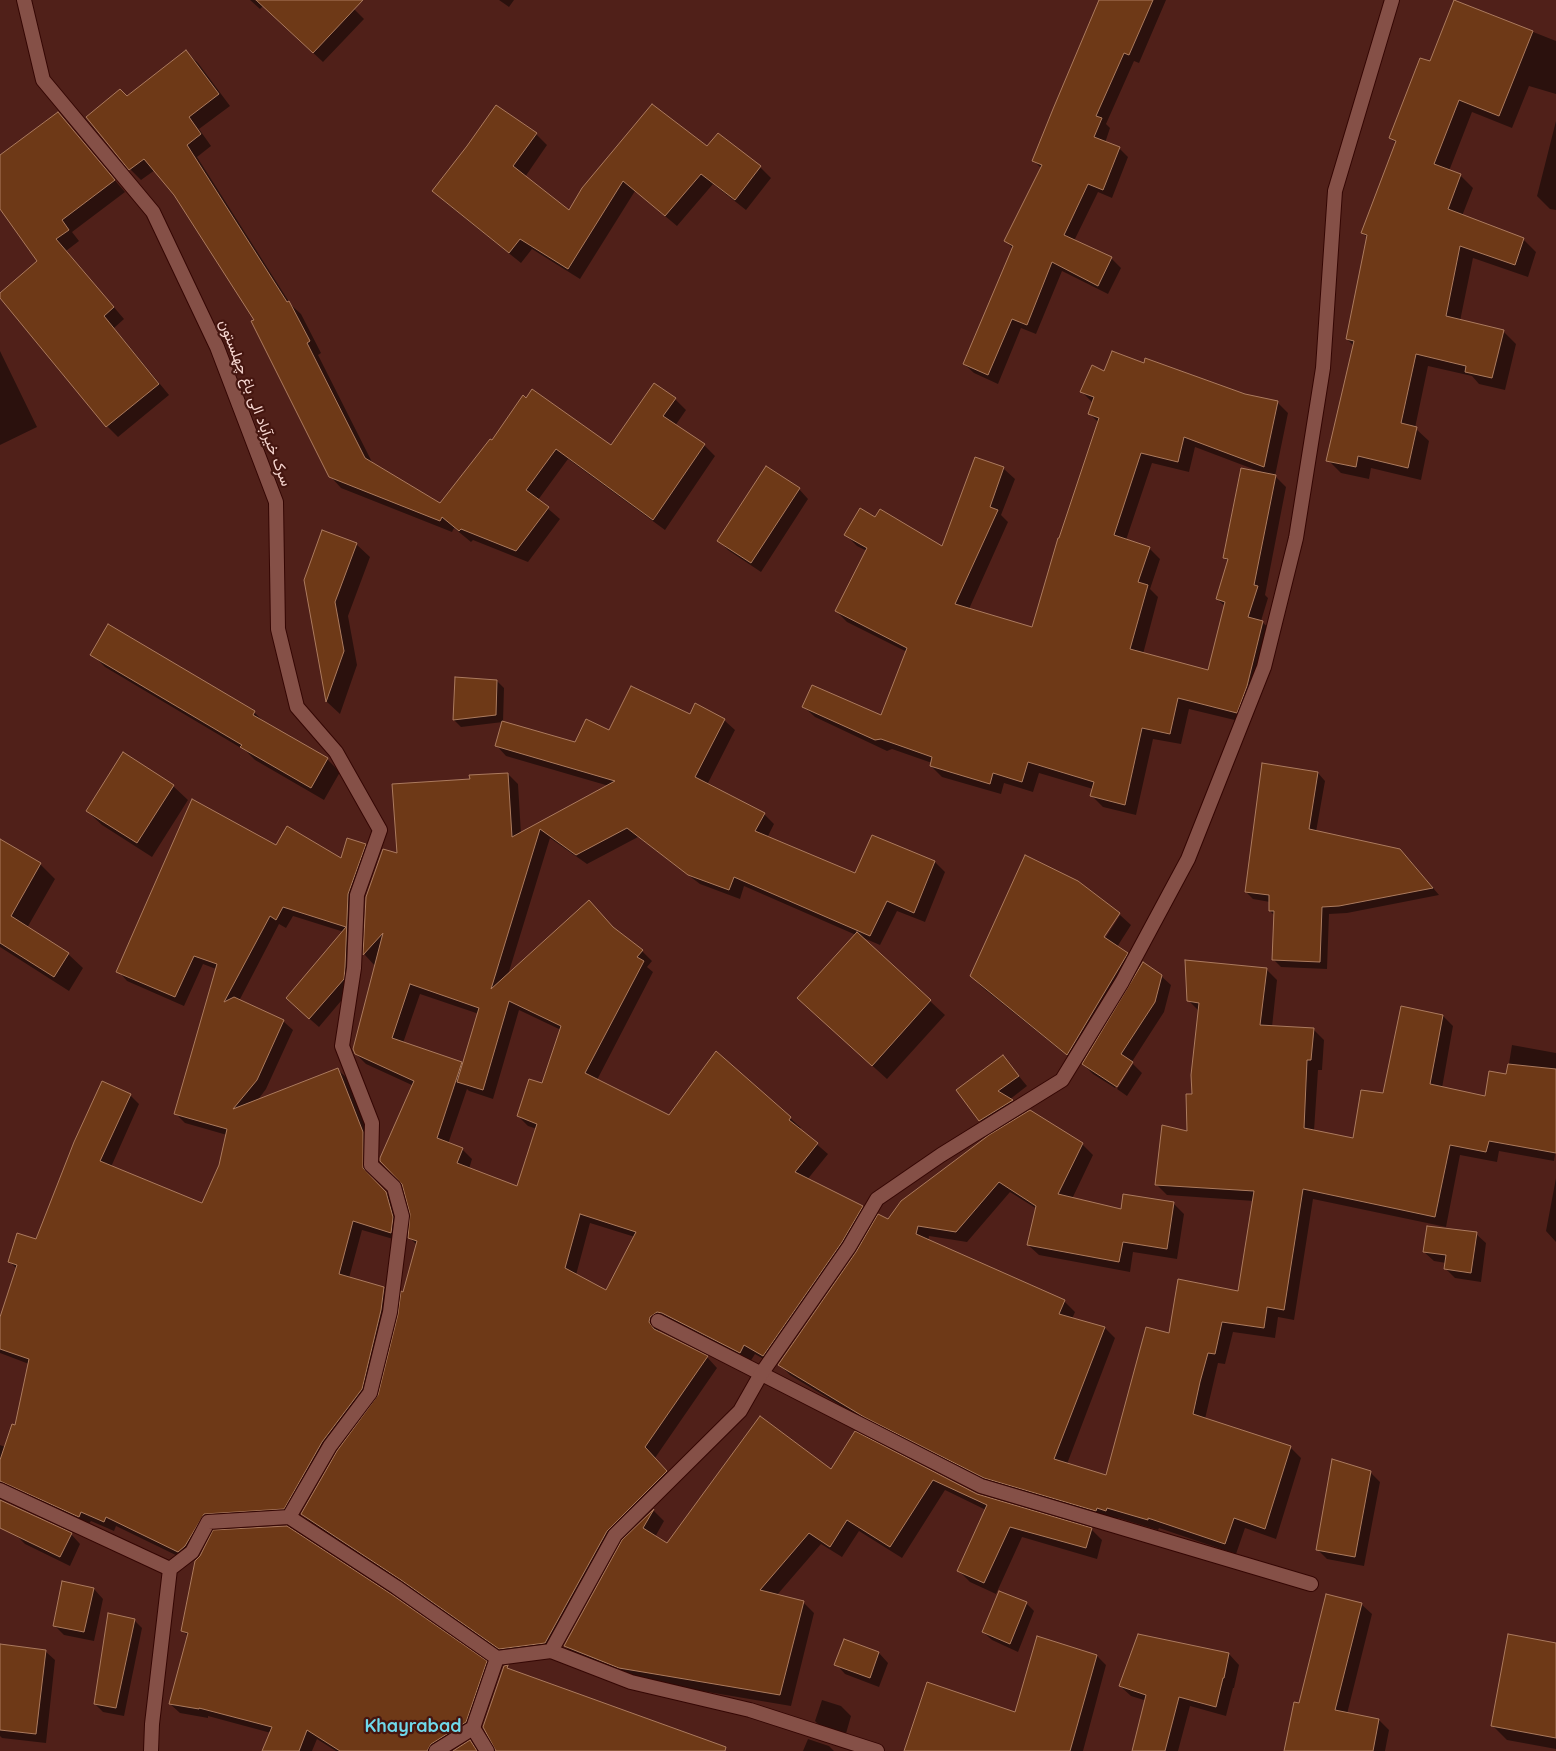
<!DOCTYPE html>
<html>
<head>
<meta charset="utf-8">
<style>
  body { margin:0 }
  canvas { display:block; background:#502019 }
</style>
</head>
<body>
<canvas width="1556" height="1751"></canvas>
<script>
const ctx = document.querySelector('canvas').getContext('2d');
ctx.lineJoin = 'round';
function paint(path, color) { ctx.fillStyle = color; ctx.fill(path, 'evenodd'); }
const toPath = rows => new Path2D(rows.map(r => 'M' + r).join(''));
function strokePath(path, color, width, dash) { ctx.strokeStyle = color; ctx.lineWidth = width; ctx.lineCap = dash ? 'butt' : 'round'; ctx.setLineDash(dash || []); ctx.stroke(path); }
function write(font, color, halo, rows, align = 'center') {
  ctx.font = font + ' Quicksand,Vazirmatn,sans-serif'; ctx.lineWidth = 4.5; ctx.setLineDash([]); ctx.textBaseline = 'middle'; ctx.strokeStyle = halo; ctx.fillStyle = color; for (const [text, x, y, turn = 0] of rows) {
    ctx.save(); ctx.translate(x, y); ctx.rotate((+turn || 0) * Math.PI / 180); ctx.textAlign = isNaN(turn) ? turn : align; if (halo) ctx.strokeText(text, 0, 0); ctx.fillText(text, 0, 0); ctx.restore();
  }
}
const shadow = toPath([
  [250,0,345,0,364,19,323,62,263,6,260,9],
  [499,0,514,0,509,7],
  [1101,0,1166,0,1139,63,1134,61,1106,124,1110,128,1105,143,1119,148,1128,157,1112,198,1098,192,1074,241,1111,258,1121,268,1108,294,1062,271,1036,334,1021,328,998,384,974,373,964,364,1013,249,1006,241,1041,168,1034,161],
  [1455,1,1556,41,1556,94,1529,86,1512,128,1472,112,1449,171,1460,175,1473,188,1462,216,1523,239,1536,252,1528,277,1473,258,1460,321,1503,331,1516,344,1505,390,1479,384,1472,376,1428,366,1415,428,1429,441,1421,480,1371,468,1369,479,1341,473,1328,460,1354,346,1347,339,1368,238,1362,233,1397,144,1390,138,1430,63],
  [186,52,198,63,230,106,199,129,211,146,197,157,291,305,301,314,321,353,318,355,373,464,441,505,491,440,611,447,675,399,686,410,675,426,704,445,715,456,665,530,568,459,538,500,560,519,528,562,473,540,471,542,454,528,452,532,341,488,330,476,256,321,175,194,155,170,141,180,130,169,127,97],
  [652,105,707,148,760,167,771,178,746,210,713,184,677,226,635,191,580,279,532,249,521,263,445,202,434,191,536,134,547,145,525,177,569,212],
  [58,114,125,192,72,232,79,241,66,251,124,319,114,328,169,395,118,437,107,426,0,296,39,261,0,207,0,156],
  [1556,121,1556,210,1550,209,1537,196],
  [0,351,37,427,0,445],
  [1144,365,1245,395,1277,402,1288,413,1275,476,1286,487,1265,595,1268,598,1261,621,1274,633,1247,723,1189,709,1181,744,1153,739,1136,815,1103,807,1092,796,1093,789,1039,773,1033,792,1004,783,1001,794,942,777,931,766,932,763,892,749,887,751,815,717,804,707,881,716,907,652,847,622,836,611,867,551,857,546,846,535,876,519,943,548,976,458,1004,469,1015,479,1001,515,1008,522,969,609,1032,628,1099,423,1089,413,1093,403,1082,392,1104,372],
  [1195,447,1261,472,1224,558,1229,562,1217,599,1225,606,1209,671,1143,654,1158,597,1150,589,1160,559,1149,548,1126,540,1152,463,1189,472],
  [799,489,808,499,761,572,728,550,718,540],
  [356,544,370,557,348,616,357,665,340,714,327,702,305,580],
  [92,654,254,712,266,724,327,759,340,772,324,800,255,760,246,751,105,667],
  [497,681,504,688,503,722,576,744,610,732,690,715,724,720,735,730,707,785,764,814,774,824,767,838,856,875,935,862,945,872,925,922,897,911,880,945,861,937,945,1015,887,1079,813,1012,856,935,744,886,740,899,700,884,638,837,587,864,550,838,508,975,616,931,642,951,652,961,647,967,653,972,597,1080,670,1116,790,1118,801,1128,799,1129,828,1154,807,1180,862,1207,872,1217,774,1365,755,1354,750,1362,660,1327,659,1333,707,1357,717,1368,655,1458,676,1482,617,1541,556,1653,511,1659,413,1590,312,1524,302,1514,380,1396,403,1293,417,1245,409,1237,414,1086,366,1064,356,1054,375,966,365,955,367,897,399,855,471,780,508,774,518,784,521,834,609,786,506,756,496,745,503,722,461,727,454,720],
  [420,994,479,1014,464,1065,403,1043],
  [519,1010,561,1030,543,1085,518,1116,528,1126,537,1129,518,1188,469,1169,472,1159,462,1149,448,1144,467,1089,469,1091,493,1099],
  [590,1223,635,1237,606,1292,576,1275],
  [1318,773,1325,781,1316,832,1408,858,1439,895,1347,913,1329,914,1327,969,1281,967,1273,959,1275,916,1270,911,1270,902,1253,899,1246,892],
  [173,786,188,800,152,857,102,825,87,811],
  [0,841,40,864,55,879,27,928,68,954,83,968,69,991,0,947],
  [365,845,375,854,357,904,352,988,319,1027,297,1008,344,932,293,916,286,928,279,924,239,1001,283,1021,293,1030,266,1089,257,1101,337,1069,347,1078,372,1143,372,1179,395,1202,400,1241,362,1230,349,1278,384,1288,393,1297,371,1399,332,1451,293,1517,213,1523,188,1561,116,1526,114,1531,91,1521,88,1525,30,1498,20,1489,22,1461,12,1491,1,1496,0,1523,0,1445,5,1447,16,1427,29,1364,0,1353,0,1320,17,1269,10,1262,37,1240,130,1095,139,1104,111,1167,203,1204,220,1166,227,1135,185,1123,175,1113,216,969,203,964,184,1006,127,981,118,971,276,847,342,860],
  [1120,915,1131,925,1117,947,1127,954,1139,965,1079,1065,983,988,971,976,1100,942,1102,943],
  [1266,969,1277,980,1272,1027,1313,1029,1324,1040,1322,1070,1318,1070,1314,1131,1354,1140,1384,1095,1443,1016,1453,1026,1442,1088,1486,1098,1507,1076,1512,1045,1556,1053,1556,1149,1554,1161,1499,1151,1497,1162,1460,1155,1446,1227,1313,1199,1294,1320,1278,1317,1275,1338,1233,1332,1225,1364,1218,1363,1205,1419,1290,1447,1301,1458,1276,1539,1245,1528,1236,1554,1159,1528,1158,1530,1118,1518,1117,1521,996,1488,876,1427,790,1375,780,1365,889,1221,1082,1144,1093,1155,1072,1199,1122,1211,1173,1203,1184,1214,1177,1259,1133,1252,1130,1272,1039,1255,1028,1245,1037,1209,1010,1192,967,1242,929,1236,928,1241,1064,1301,1075,1312,1072,1319,1105,1328,1115,1338,1067,1464,1107,1476,1170,1335,1239,1293,1254,1201,1167,1195,1156,1184,1188,1133,1193,1095,1199,1011,1189,1001],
  [1161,976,1171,985,1164,1012,1115,1088,1093,1074,1083,1064],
  [1003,1057,1027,1086,1009,1100,1021,1110,989,1130,980,1120],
  [1133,1064,1142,1073,1127,1096,1117,1089],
  [1556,1178,1556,1242,1546,1231],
  [1476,1234,1486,1243,1481,1282,1455,1278,1445,1268,1446,1263,1434,1261,1424,1252],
  [855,1433,977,1495,1091,1529,1102,1540,1097,1559,1022,1537,996,1594,970,1582,958,1570,986,1510,945,1490,902,1558,859,1531,842,1557,821,1544,777,1595,803,1602,814,1613,791,1706,631,1679,576,1657,565,1646,623,1541,654,1511,664,1521,655,1537,667,1545,831,1471],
  [1370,1472,1380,1482,1364,1566,1327,1559,1317,1549],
  [15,1534,71,1534,80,1544,70,1566,25,1544],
  [94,1589,103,1599,94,1641,64,1635,54,1625],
  [1026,1603,1034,1611,1018,1652,992,1640,983,1632],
  [1361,1604,1372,1614,1347,1714,1379,1720,1389,1730,1385,1751,1285,1751,1300,1704],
  [134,1620,142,1628,124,1716,103,1712,95,1704],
  [183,1631,486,1662,495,1672,475,1732,445,1751,336,1751,317,1739,312,1751,264,1751,271,1733,208,1716,208,1718,180,1713,170,1704,188,1636],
  [845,1640,879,1653,888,1663,879,1687,845,1674,836,1664],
  [1556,1645,1556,1749,1507,1740,1492,1725],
  [45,1651,55,1660,46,1743,2,1738,0,1736,0,1661],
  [1229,1654,1239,1665,1234,1688,1233,1688,1226,1716,1190,1706,1178,1751,1133,1751,1147,1701,1131,1696,1120,1686],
  [1097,1656,1106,1665,1083,1751,946,1751,1016,1713],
  [822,1700,841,1706,851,1716,845,1737,824,1730,815,1721],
  [808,1739,829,1746,834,1751,803,1751]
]);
const building = toPath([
  [256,0,363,0,313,53,256,0],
  [1099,0,1153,0,1129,55,1124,53,1096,116,1102,118,1094,137,1120,147,1103,190,1088,184,1064,235,1112,257,1098,286,1052,262,1027,325,1012,319,988,375,963,364,1013,246,1004,241,1042,165,1032,161,1053,109,1099,0],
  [1454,0,1533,31,1499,116,1459,100,1434,164,1461,174,1448,209,1524,238,1515,265,1460,246,1446,316,1504,330,1492,378,1465,372,1466,366,1416,354,1401,423,1417,427,1408,468,1358,456,1356,467,1326,461,1354,341,1346,339,1367,235,1361,233,1396,141,1389,138,1420,58,1430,61,1454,0],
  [186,50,219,94,189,117,201,134,187,145,287,302,289,301,310,341,307,343,365,458,440,503,490,439,492,440,523,395,526,398,532,389,611,445,654,383,676,398,663,416,705,444,653,520,556,449,526,490,549,507,516,551,461,529,459,531,442,517,440,521,329,477,251,321,254,320,174,195,144,159,129,170,86,117,120,89,127,96,186,50],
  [652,104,707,146,718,133,761,166,735,200,701,174,665,216,623,181,568,269,520,239,509,253,432,191,467,146,496,105,537,133,513,166,569,210,582,188,652,104],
  [58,112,115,180,62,220,69,230,56,239,114,307,104,316,159,384,106,427,0,298,0,293,37,261,0,209,0,155,58,112],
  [1112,351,1144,363,1145,358,1245,394,1278,401,1264,467,1184,437,1178,462,1141,453,1114,535,1150,547,1138,582,1148,585,1130,649,1208,670,1225,602,1216,599,1228,559,1223,558,1241,468,1276,475,1254,585,1258,586,1248,617,1263,621,1247,686,1237,713,1178,698,1170,734,1142,728,1125,805,1090,796,1094,782,1028,762,1022,782,993,773,990,784,930,766,932,757,881,739,875,740,802,707,812,685,881,715,907,648,835,611,867,548,844,535,860,508,875,517,880,509,942,546,975,457,1004,467,990,507,998,510,955,604,1032,627,1058,538,1059,538,1099,418,1088,414,1094,397,1080,392,1092,365,1104,371,1112,351],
  [766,466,800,488,751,563,717,541,766,466],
  [322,530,357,543,335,602,344,651,326,702,304,580,322,530],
  [108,624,255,711,253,715,328,758,311,788,240,747,242,745,90,655,108,624],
  [455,677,497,680,496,715,453,720,455,677],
  [631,686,690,714,695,703,725,719,695,777,765,813,755,831,855,873,872,835,935,861,914,913,887,901,870,936,734,877,729,890,688,875,627,828,576,855,540,829,491,989,589,900,613,927,643,950,637,957,644,961,585,1073,669,1115,716,1051,791,1117,789,1120,818,1143,795,1172,863,1206,842,1242,763,1356,744,1345,740,1353,662,1313,657,1312,650,1317,649,1322,654,1329,708,1356,645,1447,667,1471,607,1531,545,1643,499,1649,401,1580,301,1514,337,1451,378,1395,398,1314,401,1291,403,1292,417,1241,408,1238,410,1214,402,1184,380,1161,380,1158,414,1081,355,1054,353,1049,383,933,363,955,366,897,383,849,397,853,392,784,470,779,469,775,508,773,512,837,615,781,495,746,502,721,575,742,586,719,609,730,631,686],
  [410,984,479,1008,457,1082,483,1090,509,1001,561,1026,542,1083,529,1079,517,1116,537,1124,517,1186,457,1163,463,1148,437,1138,462,1062,392,1038,410,984],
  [580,1214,636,1232,606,1290,565,1268,580,1214],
  [123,752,174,785,137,843,86,811,123,752],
  [1262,763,1318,772,1309,829,1400,849,1433,888,1339,906,1322,907,1320,962,1272,960,1274,911,1269,911,1269,895,1245,892,1262,763],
  [192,799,276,845,287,826,341,858,347,838,366,844,348,894,345,967,344,979,309,1019,286,998,346,927,283,907,276,920,270,916,224,1002,234,997,284,1020,257,1080,233,1109,338,1068,363,1132,363,1168,386,1192,393,1217,391,1233,353,1221,339,1274,384,1287,381,1310,362,1389,322,1442,284,1509,204,1514,185,1546,178,1552,106,1517,104,1522,81,1512,79,1517,0,1481,0,1460,12,1424,15,1425,29,1359,0,1349,0,1317,17,1265,8,1262,17,1233,36,1239,74,1142,102,1081,131,1094,100,1161,202,1203,219,1165,227,1129,174,1114,217,964,194,956,175,997,116,972,192,799],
  [0,839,41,863,11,916,69,953,54,977,0,943,0,839],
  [1025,855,1078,881,1120,913,1104,937,1128,953,1067,1055,970,976,1025,855],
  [857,932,931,1000,872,1066,797,998,857,932],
  [1185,960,1267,968,1260,1025,1314,1028,1311,1060,1307,1060,1304,1128,1353,1138,1361,1090,1383,1093,1401,1006,1443,1015,1430,1084,1485,1096,1489,1071,1506,1074,1508,1064,1556,1069,1556,1153,1489,1141,1486,1152,1450,1145,1435,1217,1303,1189,1284,1310,1267,1307,1264,1328,1222,1322,1215,1354,1208,1353,1200,1382,1193,1414,1291,1446,1265,1529,1234,1518,1225,1544,1148,1518,1148,1520,1107,1508,1106,1511,1097,1508,1096,1511,984,1478,864,1417,778,1365,856,1252,878,1214,888,1219,901,1201,989,1135,1030,1110,1083,1143,1058,1194,1121,1209,1123,1194,1174,1202,1167,1249,1123,1242,1119,1262,1027,1245,1036,1206,999,1182,956,1232,918,1226,916,1234,1065,1300,1059,1314,1105,1327,1054,1459,1106,1475,1146,1327,1169,1333,1178,1279,1238,1291,1254,1191,1155,1185,1162,1125,1187,1131,1186,1094,1192,1094,1191,1075,1199,1003,1187,1001,1185,960],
  [1143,962,1162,975,1155,1002,1121,1054,1133,1062,1117,1087,1082,1064,1143,962],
  [1003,1055,1019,1076,998,1091,1013,1100,979,1121,956,1090,1003,1055],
  [1427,1226,1477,1232,1471,1273,1444,1269,1446,1255,1423,1252,1427,1226],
  [760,1416,831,1469,855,1431,977,1494,1092,1528,1086,1548,1010,1527,984,1583,957,1571,987,1505,933,1480,890,1547,847,1520,830,1547,809,1533,760,1590,804,1601,780,1695,619,1668,564,1646,622,1540,654,1509,643,1528,667,1543,760,1416],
  [1332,1459,1371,1471,1355,1557,1316,1550,1332,1459],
  [0,1500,72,1533,60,1557,0,1528,0,1500],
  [287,1526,391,1594,487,1661,466,1722,431,1744,427,1751,340,1751,307,1730,299,1751,262,1751,272,1727,199,1708,199,1709,169,1704,188,1633,181,1631,195,1561,200,1556,213,1530,287,1526],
  [62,1581,94,1588,84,1632,53,1626,62,1581],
  [999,1591,1027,1602,1010,1644,982,1632,999,1591],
  [1326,1594,1362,1603,1335,1710,1379,1719,1373,1751,1284,1751,1294,1702,1299,1703,1326,1594],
  [108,1613,135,1619,116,1708,94,1704,108,1613],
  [1138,1634,1229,1653,1224,1678,1223,1678,1216,1707,1179,1697,1165,1751,1132,1751,1146,1695,1119,1686,1138,1634],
  [1508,1634,1556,1643,1556,1738,1491,1726,1508,1634],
  [1037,1636,1097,1655,1070,1751,904,1751,927,1682,1015,1712,1037,1636],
  [844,1639,879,1652,870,1678,834,1665,844,1639],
  [0,1644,46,1650,36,1734,0,1730,0,1644],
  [508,1665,507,1668,726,1747,725,1751,496,1751,483,1727,504,1666,508,1665],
  [470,1740,477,1751,453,1751,470,1740]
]);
const minor = toPath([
  [658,1321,981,1486,1311,1584],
  [551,1651,631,1682,750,1710,877,1751],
  [473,1728,487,1751]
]);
const tertiary = toPath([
  [24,0,43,80,153,212,217,347,276,502,278,629,297,707,336,752,380,830,357,895,354,968,342,1046,372,1123,371,1165,394,1187,402,1216,390,1312,370,1393,330,1446,289,1517,208,1522,192,1552,170,1569,152,1724,151,1751],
  [0,1490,170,1569],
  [289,1517,396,1587,497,1658],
  [436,1751,473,1728,497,1658,551,1651,615,1535,740,1411,761,1374,849,1247,877,1199,941,1155,1062,1080,1122,982,1188,859,1264,667,1296,538,1323,368,1335,191,1392,0]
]);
const streetNames = [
  ["سرک خیرآباد الی باغ چهلستون",255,403,69]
];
const quarterNames = [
  ["Khayrabad",413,1727]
];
paint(shadow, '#0007');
paint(building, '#6e3917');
strokePath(building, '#ab7a5e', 1);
strokePath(minor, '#340603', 16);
strokePath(tertiary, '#340603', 16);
strokePath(minor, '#855047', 14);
strokePath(tertiary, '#855047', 14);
write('15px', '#f8d8d2', '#451610', streetNames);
write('bold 18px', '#6fd8ea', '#451610', quarterNames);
</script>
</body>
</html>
